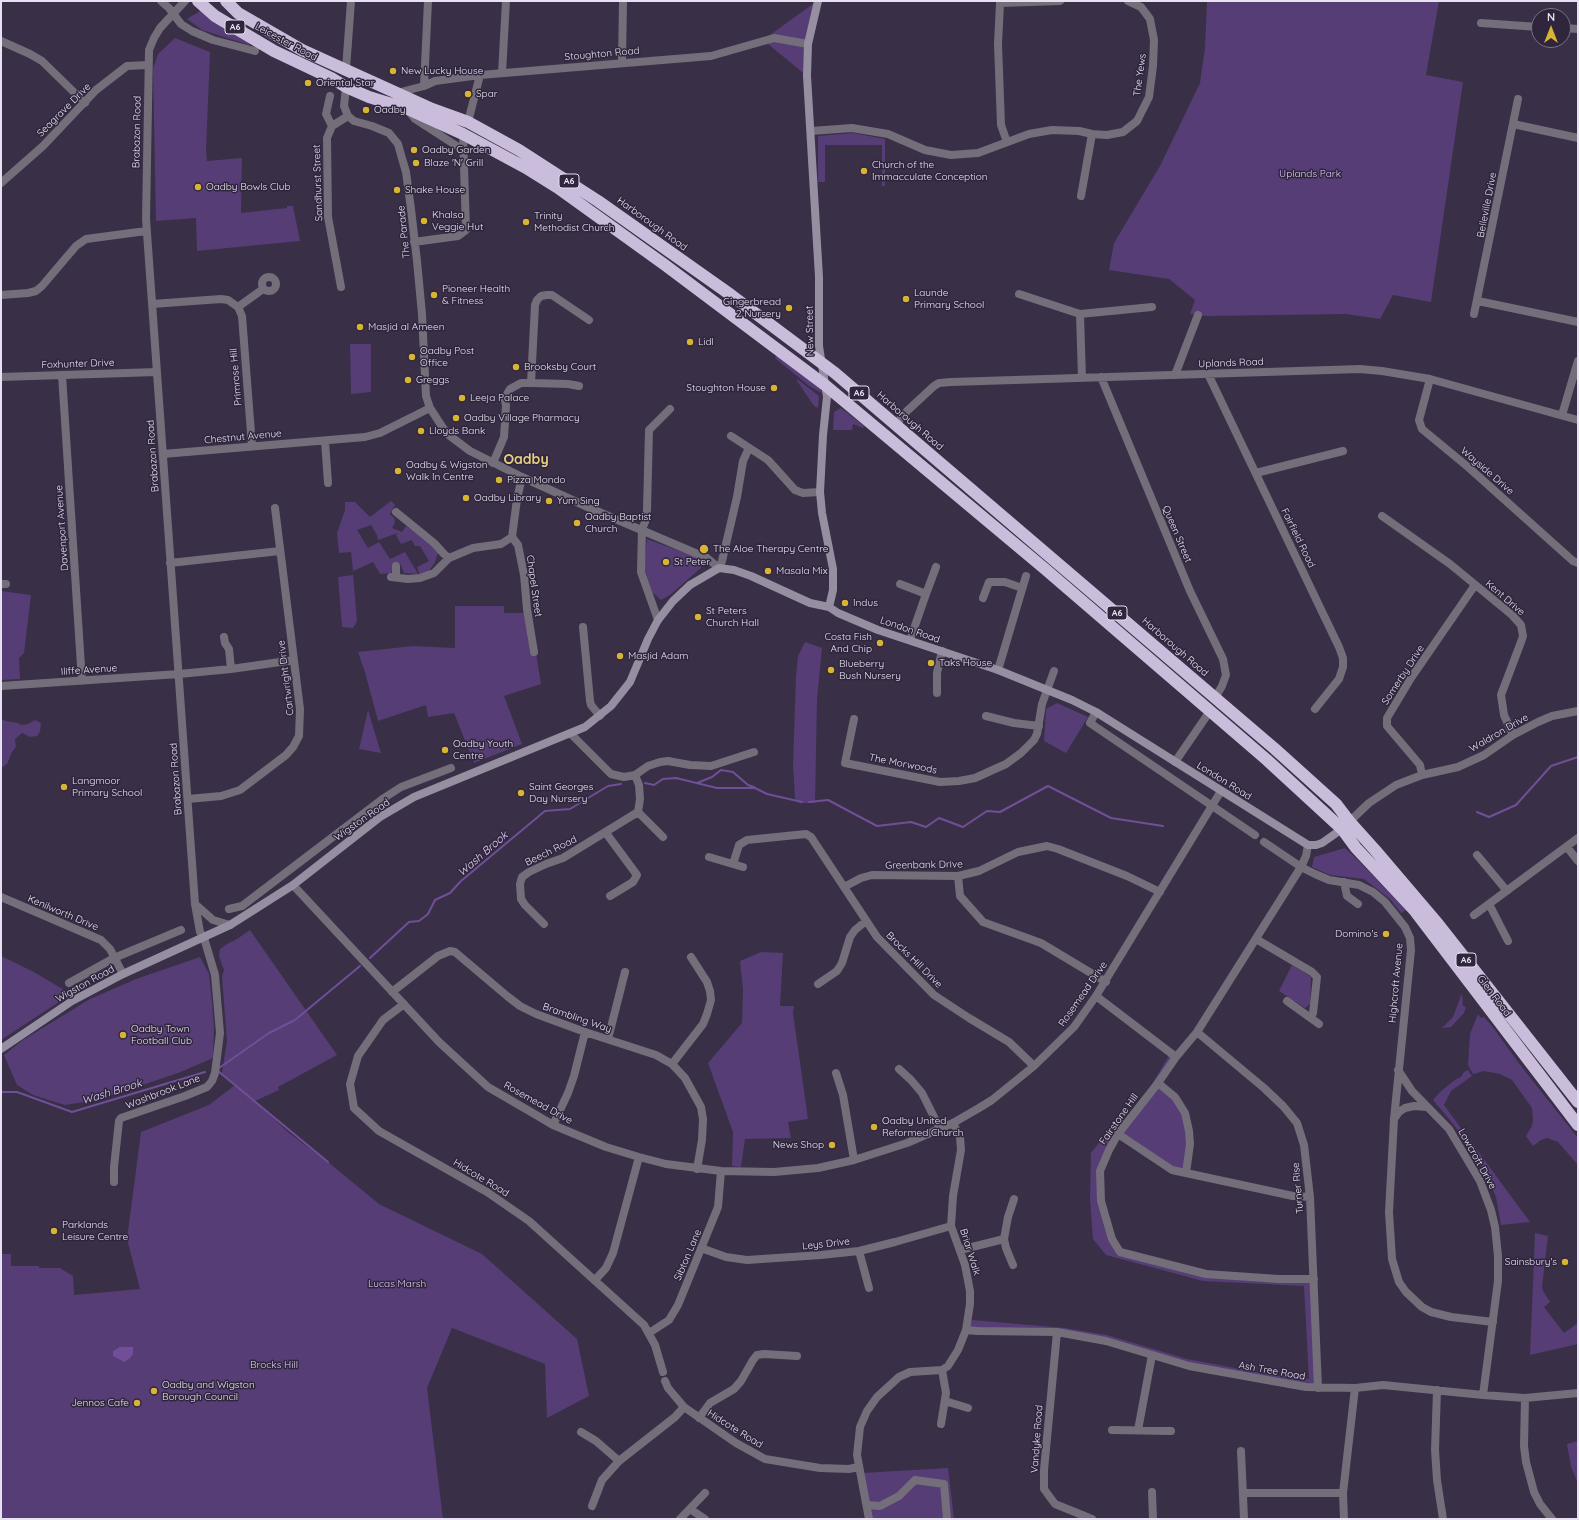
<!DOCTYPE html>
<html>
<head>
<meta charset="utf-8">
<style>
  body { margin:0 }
  #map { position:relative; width:1579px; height:1520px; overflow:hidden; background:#392f47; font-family:Quicksand,sans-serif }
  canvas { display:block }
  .frame { position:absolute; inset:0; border:2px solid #e7e1f1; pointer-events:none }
  .north { position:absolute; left:1531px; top:8px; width:40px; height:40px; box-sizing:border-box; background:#2f253c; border:1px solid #797084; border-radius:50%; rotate:0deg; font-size:11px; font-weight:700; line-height:16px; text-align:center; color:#e7e1f1 }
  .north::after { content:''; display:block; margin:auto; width:14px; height:18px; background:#d7b434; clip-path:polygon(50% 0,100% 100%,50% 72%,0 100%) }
</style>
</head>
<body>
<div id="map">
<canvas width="1579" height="1520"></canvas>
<div class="frame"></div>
<div class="north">N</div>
</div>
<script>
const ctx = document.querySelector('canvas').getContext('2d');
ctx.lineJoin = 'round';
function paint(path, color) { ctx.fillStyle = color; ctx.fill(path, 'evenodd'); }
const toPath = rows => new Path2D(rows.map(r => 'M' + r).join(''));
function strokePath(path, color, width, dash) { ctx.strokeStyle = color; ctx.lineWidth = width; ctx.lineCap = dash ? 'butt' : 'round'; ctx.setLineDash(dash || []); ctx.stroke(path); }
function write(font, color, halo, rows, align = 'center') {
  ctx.font = font + ' Quicksand,sans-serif'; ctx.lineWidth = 3; ctx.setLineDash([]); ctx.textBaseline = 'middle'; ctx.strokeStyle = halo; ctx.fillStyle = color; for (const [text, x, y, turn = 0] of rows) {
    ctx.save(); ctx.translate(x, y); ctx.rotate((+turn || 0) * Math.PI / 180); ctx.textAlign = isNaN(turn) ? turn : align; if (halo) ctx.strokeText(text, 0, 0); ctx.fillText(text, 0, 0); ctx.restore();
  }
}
const green = toPath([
  [817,1,807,76,763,40],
  [1207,1,1439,1,1426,75,1463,82,1431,302,1393,295,1380,319,1346,314,1207,316,1190,314,1195,300,1169,279,1109,270,1114,243,1160,166,1200,83,1205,48],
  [200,11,249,42,249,45,202,30,187,19],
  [175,38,210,52,206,151,207,161,242,158,241,213,287,208,287,206,293,206,300,241,197,251,196,218,156,221,153,69,158,54],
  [853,133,885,139,885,186,882,186,882,145,825,145,825,182,818,182,818,136],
  [350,344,371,344,371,392,351,394],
  [778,354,819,386,822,393,809,386,775,358],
  [797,379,819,396,818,408,814,406,797,381],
  [841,408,864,426,863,428,853,424,852,430,833,430,834,412],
  [391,501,395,505,390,514,394,518,395,522,392,528,402,532,406,526,425,539,438,553,435,562,428,573,419,574,417,567,429,561,420,546,415,546,412,540,401,544,396,535,398,533,378,540,377,535,371,525,357,530,368,548,379,542,390,559,405,552,418,574,404,573,400,563,394,566,391,573,380,574,373,562,353,571,351,552,339,553,337,533,345,510,345,502,355,502,370,517],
  [647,539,701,559,701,568,670,595,661,600,652,592,644,567],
  [353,575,357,621,353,628,342,627,338,577],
  [1,591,31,595,24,653,19,658,20,679,1,680],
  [455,606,504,606,504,613,524,613,530,654,536,653,541,684,504,696,522,744,474,763,454,713,428,717,426,705,378,721,365,672,358,652,413,646,455,648],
  [805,642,822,648,817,699,815,803,800,803,795,799,793,764,796,677,798,656],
  [1057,703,1088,717,1066,753,1044,741,1046,709],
  [368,710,381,753,359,749],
  [1,719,6,721,18,723,21,725,28,724,35,720,41,723,40,732,37,736,30,737,22,733,15,739,16,747,12,752,7,764,1,768],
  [1345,848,1356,858,1406,910,1401,913,1390,899,1364,879,1330,875,1312,867,1314,857],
  [250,930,337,1055,278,1087,279,1090,255,1101,289,1133,328,1162,379,1204,482,1254,577,1339,589,1396,547,1418,545,1364,452,1328,427,1388,443,1519,1,1519,1,1254,11,1254,11,1266,39,1266,39,1268,60,1268,73,1276,74,1295,140,1289,127,1239,141,1132,209,1105,235,1085,222,1073,227,1041,222,977,224,970,219,956,220,949,227,944,237,939],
  [761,952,783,953,780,1006,794,1006,793,1013,808,1119,788,1122,791,1138,745,1139,741,1167,732,1166,733,1132,708,1063,742,1023,743,990,740,961],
  [1,956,32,971,71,994,1,1040],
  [200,957,209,974,212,1002,214,1029,213,1057,211,1059,178,1073,98,1100,65,1105,33,1095,17,1085,4,1055,23,1040,90,999,136,979],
  [1292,965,1311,977,1310,1004,1305,1008,1279,991],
  [1462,993,1463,1006,1466,1007,1464,1013,1451,1027,1442,1028,1453,1017],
  [1478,1014,1481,1018,1484,1017,1492,1026,1521,1066,1578,1138,1578,1165,1558,1142,1547,1138,1541,1140,1533,1146,1526,1136,1532,1126,1533,1119,1532,1108,1512,1080,1500,1074,1484,1071,1473,1074,1468,1065,1470,1034],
  [1170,1054,1176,1057,1159,1083,1175,1097,1189,1131,1186,1173,1172,1170,1118,1134,1100,1171,1101,1201,1120,1252,1206,1274,1314,1279,1318,1388,1270,1381,1057,1332,966,1330,972,1320,1065,1328,1107,1335,1187,1359,1272,1375,1309,1379,1304,1286,1203,1281,1106,1255,1093,1239,1090,1199,1091,1153,1112,1126,1124,1120,1149,1089],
  [1468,1070,1472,1076,1451,1091,1444,1105,1530,1222,1501,1225,1496,1197,1490,1183,1476,1157,1454,1125,1433,1100,1440,1092,1456,1079,1461,1077,1464,1072],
  [1535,1233,1548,1236,1542,1287,1543,1291,1550,1302,1544,1307,1564,1333,1578,1323,1578,1344,1530,1355],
  [1578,1441,1578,1483,1571,1467,1567,1444],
  [948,1468,954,1519,868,1519,862,1473]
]);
const water = toPath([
  [120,1347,133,1347,133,1354,130,1358,124,1362,113,1356,113,1351]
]);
const stream = toPath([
  [645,783,654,785,663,779,676,778,717,788,755,788,767,794,802,802],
  [697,783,712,777,721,770,733,772,748,785,754,787],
  [809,802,828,800,877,826,911,822,926,827,939,818,963,827,987,811,1000,812,1048,786,1111,818,1163,826],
  [1477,812,1489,817,1516,805,1551,766,1578,757],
  [370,958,409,922,419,921,428,914,435,900,450,893,461,881,545,811,570,809,608,786,621,784],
  [219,1068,269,1033,295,1020,360,966],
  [218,1071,328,1162],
  [1,1092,17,1092,72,1112,205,1072]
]);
const street = toPath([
  [161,1,169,8,181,24,192,31,213,40,255,51],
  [1481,23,1539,27],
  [1563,28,1578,29],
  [1,41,30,54,42,61,85,103],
  [622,62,623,1],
  [346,69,351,1],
  [502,73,506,1],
  [424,86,428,1],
  [346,87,344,106,348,116,354,121,372,126,389,133,398,144,401,155,406,172,411,209,417,261,422,314,426,396,430,408,443,428,450,436,470,451,522,477,592,509,707,558,719,568,722,561,737,497,743,461,749,448],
  [397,93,424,86,435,81,480,75,711,56,774,38,808,44],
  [330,96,326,114,332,126],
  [408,110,415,119,463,150],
  [468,122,480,75],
  [1513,124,1578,138],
  [811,131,852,128,888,134,925,150,951,155,978,153,1029,134,1052,130,1079,131,1092,134,1107,135,1123,132,1137,121,1149,97,1153,66,1154,40,1150,19,1141,7,1128,1],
  [1007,142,1001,125,998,44,1000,3,1060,1],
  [1,183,43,146,96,90,127,66,148,65],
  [1081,196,1092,134],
  [414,242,458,236,466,230,463,134],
  '262 284a7 7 0 1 1 14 0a7 7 0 1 1-14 0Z',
  [341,287,328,217,327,138,332,126,348,116],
  [1019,294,1080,314,1152,307],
  [1,295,28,293,36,291,42,286,76,246,86,239,146,231],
  [1478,301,1578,322],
  [152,304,221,299,228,300,238,307,242,316,252,446],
  [238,307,263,289],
  [1080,314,1082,378],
  [1474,314,1518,99],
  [1208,374,1339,647,1343,658,1343,667,1339,679,1315,709],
  [62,375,82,681],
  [1175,375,1198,315],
  [1,377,157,372],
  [1101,377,1190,591,1223,659,1226,675,1222,686,1215,698],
  [1430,379,1419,420,1422,429,1468,467,1573,561,1578,563],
  [531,383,535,305,537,300,541,296,547,295,552,295,589,320],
  [1562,415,1578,361],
  [896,424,907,411,934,386,939,383,951,382,1360,369,1382,371,1430,379,1578,420],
  [731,436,768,460,795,490,803,493,820,492],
  [325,441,328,483],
  [163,454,365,437,380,433,430,408],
  [493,463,504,437,506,406,505,400,507,394,510,389,521,383,531,383,568,384,579,386],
  [1256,473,1343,451],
  [522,477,517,499,512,537,518,545,524,575,527,609,534,652],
  [396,512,434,543,444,554,449,558,473,548,501,544,512,537],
  [1382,516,1450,564,1512,615,1521,625,1523,636,1521,642,1501,695,1504,715,1513,735],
  [170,563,280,551],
  [396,566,396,577],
  [391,577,408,579,420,578,434,573,449,558],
  [1,584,6,584],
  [900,584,926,594,910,640],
  [926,594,936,567],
  [983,598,989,582,1005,582,1022,588],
  [658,620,641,572,642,529,645,522,647,510,649,430,670,409],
  [583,627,590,701,591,705,600,716],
  [224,637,225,643,229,649,231,669],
  [998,670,1026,576],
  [1,686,179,674,231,669,294,660],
  [937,693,937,673,942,651],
  [1096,712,1090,723,1255,835],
  [986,716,1014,723,1039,726],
  [854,719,845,763,940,782,959,781,975,778,1006,764,1021,753,1034,740,1037,734,1042,704,1054,671],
  [1175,762,1210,711],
  [635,775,648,766,660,762,668,761,690,765,711,766,754,752],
  [1422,775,1420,765,1387,726,1387,718,1411,678,1475,585],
  [188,799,221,796,240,790,286,755,293,747,299,736,300,709,275,508],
  [638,812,663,837],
  [1347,824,1369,803,1396,785,1422,775,1458,767,1484,755,1513,735,1538,722,1552,716,1578,711],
  [606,833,637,875,633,882,610,896],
  [1264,842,1301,867,1315,874,1329,880,1359,885,1373,892,1385,902,1405,927,1410,938,1411,950,1394,1119,1389,1212,1392,1259,1399,1282,1406,1292,1422,1307,1431,1312,1451,1317,1493,1322],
  [1308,845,1306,856,1301,867,1197,1032,1176,1057,1158,1083,1118,1134,1109,1150,1100,1171,1101,1201,1112,1239,1120,1252,1206,1274,1279,1279,1314,1279],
  [1567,847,1578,861],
  [1477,855,1507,891],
  [709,857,743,867],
  [733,864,739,845,747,840,806,834,811,837,877,937,934,995,969,1018,1009,1042,1034,1066],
  [958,876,960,896,983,922,1041,943,1106,982],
  [1344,882,1347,896,1358,904],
  [293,885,439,1042,488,1087,531,1112,553,1125,606,1147,639,1157,666,1164,721,1171,774,1172,818,1168,854,1160,907,1143,953,1123,979,1108,992,1100,1034,1066,1074,1027,1096,996,1221,791],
  [844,887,861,878,872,875,958,876,979,871,1018,852,1047,846,1058,849,1127,876,1160,892],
  [1,897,101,940,110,949,123,974],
  [195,904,213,920,230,925],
  [1489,904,1508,941],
  [229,909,242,906,384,798,401,787,451,768],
  [1474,915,1578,838],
  [544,924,525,905,521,899,520,884,522,877,529,872,546,864,563,858,638,812,640,799,639,785,635,775,624,777,611,774,571,734],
  [1256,939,1312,972,1317,977,1313,1013,1311,1017],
  [69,983,114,958,181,930],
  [818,984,837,971,842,963,850,937,855,930,866,921],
  [392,992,438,956,450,951,455,952,507,996,520,1006,536,1014,585,1032,656,1055,672,1064,685,1078,701,1107,703,1119,702,1140,697,1169],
  [1096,996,1176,1057],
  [1287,1001,1319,1024],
  [404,1004,383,1020,358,1056,350,1084,354,1108,379,1131,487,1192,529,1221,644,1325,655,1345,663,1372],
  [1197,1032,1264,1088,1283,1106,1297,1123,1304,1145,1310,1197,1318,1388],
  [608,1039,625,972],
  [672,1064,703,1024,707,1014,711,1000,710,991,707,982,691,957],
  [899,1069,911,1080,922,1093,940,1129],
  [1398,1070,1412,1091,1449,1129,1480,1181,1491,1210,1495,1227,1498,1256,1498,1281,1483,1395],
  [836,1073,843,1095,854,1160],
  [1158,1083,1175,1097,1185,1113,1189,1131,1190,1144,1186,1173],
  [1394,1119,1399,1112,1405,1108,1414,1106,1427,1107],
  [553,1125,568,1093,574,1076,585,1032],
  [1118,1134,1172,1170,1293,1196,1310,1197],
  [114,1182,114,1167,119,1121,121,1118,185,1096,207,1087,212,1081,215,1073,220,1033,215,975,204,938,200,932,195,904,146,219,149,50,154,38,160,28,185,1],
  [1004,1239,1008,1217,1014,1199],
  [701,1248,726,1257,747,1260,821,1255,859,1251,895,1242,951,1226],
  [960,1250,1004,1239,1006,1248,1013,1265],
  [859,1251,869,1288],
  [595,1280,606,1268,613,1253,639,1157],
  [966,1330,977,1331,1057,1332,1106,1341,1189,1366,1306,1387,1355,1388,1383,1385,1483,1395,1525,1398,1578,1393],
  [1057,1332,1044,1470,1044,1489,1055,1504,1092,1519],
  [649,1333,669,1320,678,1305,718,1207,721,1171],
  [665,1381,668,1388,684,1407,736,1443,765,1459,820,1468,849,1469,858,1467],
  [1437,1390,1435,1450,1437,1480,1443,1519],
  [1525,1398,1524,1446,1526,1462,1534,1492,1540,1504,1552,1519],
  [945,1401,968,1408],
  [699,1418,710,1403,734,1389,741,1381,753,1360,757,1355,764,1354,797,1356],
  [941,1424,946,1393,942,1370],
  [1112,1430,1171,1431],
  [1138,1430,1152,1355],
  [581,1432,596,1441,619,1461],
  [1241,1451,1244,1519],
  [1152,1492,1153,1519],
  [1243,1493,1343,1493],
  [867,1505,880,1506,899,1496,915,1480,944,1484,947,1519],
  [592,1506,602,1480,619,1461,675,1417,684,1407],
  [690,1509,705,1519],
  [680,1519,705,1493],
  [869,1519,857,1455,860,1427,867,1411,877,1397,899,1377,910,1372,942,1370,948,1366,958,1350,966,1330,970,1304,970,1291,965,1265,951,1226,953,1196,961,1150,960,1137,953,1123],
  [1344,1519,1343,1493,1355,1388]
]);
const secondary = toPath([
  [818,1,808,44,807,76,819,277,819,346,827,397,823,435,820,492,822,513,833,569,833,590,829,607],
  [1,1049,72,1001,123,974,230,925,293,885,380,817,414,797,585,727,611,706,630,682,648,639,658,620,673,601,690,585,719,568,734,570,751,576,810,603,829,607,838,613,878,630,998,670,1072,700,1096,712,1308,845,1316,845,1322,843,1342,829]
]);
const highway = toPath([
  [198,1,215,16,274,51,333,79,346,87,369,97,408,109,463,134,526,168,558,188,665,265,825,385,1045,569,1267,760,1342,829,1356,848,1415,911,1578,1125],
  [226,1,238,13,302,50,432,109,468,122,519,150,598,201,731,295,835,373,1275,749,1336,804,1349,821,1375,850,1438,924,1578,1102]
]);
const markers = [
  [393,71,4,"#d7b434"],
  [308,83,4,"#d7b434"],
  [468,94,4,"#d7b434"],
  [366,110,4,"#d7b434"],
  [414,150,4,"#d7b434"],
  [416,163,4,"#d7b434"],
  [864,171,4,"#d7b434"],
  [198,187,4,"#d7b434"],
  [397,190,4,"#d7b434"],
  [424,221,4,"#d7b434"],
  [526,222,4,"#d7b434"],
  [434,295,4,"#d7b434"],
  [906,299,4,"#d7b434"],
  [789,308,4,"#d7b434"],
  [360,327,4,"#d7b434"],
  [690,342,4,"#d7b434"],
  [412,357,4,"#d7b434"],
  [516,367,4,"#d7b434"],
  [408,380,4,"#d7b434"],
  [774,388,4,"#d7b434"],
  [462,398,4,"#d7b434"],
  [456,418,4,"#d7b434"],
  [421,431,4,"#d7b434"],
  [398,471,4,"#d7b434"],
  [499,480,4,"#d7b434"],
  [466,498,4,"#d7b434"],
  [549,501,4,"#d7b434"],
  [577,523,4,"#d7b434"],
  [704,549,5,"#d7b434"],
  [666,562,4,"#d7b434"],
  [768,571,4,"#d7b434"],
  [845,603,4,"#d7b434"],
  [698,617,4,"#d7b434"],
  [880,643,4,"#d7b434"],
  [620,656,4,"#d7b434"],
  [931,663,4,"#d7b434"],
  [831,670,4,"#d7b434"],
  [445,750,4,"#d7b434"],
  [64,787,4,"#d7b434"],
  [521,793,4,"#d7b434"],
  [1386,934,4,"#d7b434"],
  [123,1035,4,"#d7b434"],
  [874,1127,4,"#d7b434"],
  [832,1145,4,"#d7b434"],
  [54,1231,4,"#d7b434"],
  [1565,1262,4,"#d7b434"],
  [154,1391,4,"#d7b434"],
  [137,1403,4,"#d7b434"]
];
const shields = [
  [235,27,20],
  [569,181,20],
  [859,393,20],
  [1117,613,20],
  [1466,960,20]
];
const shieldNames = [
  ["A6",235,27],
  ["A6",569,181],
  ["A6",859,393],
  ["A6",1117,613],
  ["A6",1466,960]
];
const streetNames = [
  ["Leicester Road",286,42,28],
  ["Stoughton Road",602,54,-5],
  ["The Yews",1140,75,-82],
  ["Seagrave Drive",64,110,-45],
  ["Brabazon Road",137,132,-89],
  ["Sandhurst Street",318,183,-92],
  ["Belleville Drive",1487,205,-79],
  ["Harborough Road",652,224,36],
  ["The Parade",404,232,-96],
  ["New Street",810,331,-91],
  ["Uplands Road",1231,363,-2],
  ["Foxhunter Drive",78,364,-2],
  ["Primrose Hill",236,377,-95],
  ["Harborough Road",910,421,41],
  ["Chestnut Avenue",243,437,-5],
  ["Brabazon Road",153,456,-94],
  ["Wayside Drive",1487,471,41],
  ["Davenport Avenue",62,528,-94],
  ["Queen Street",1177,534,67],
  ["Fairfield Road",1298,538,64],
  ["Chapel Street",534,586,82],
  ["Kent Drive",1505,598,41],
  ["London Road",910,630,19],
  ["Harborough Road",1175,647,41],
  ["Iliffe Avenue",89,670,-4],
  ["Somerby Drive",1403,675,-57],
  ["Cartwright Drive",286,678,-97],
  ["Waldron Drive",1499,733,-30],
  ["The Morwoods",903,764,11],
  ["Brabazon Road",176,779,-94],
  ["London Road",1224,781,32],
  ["Wigston Road",362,820,-35],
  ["Beech Road",551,851,-26],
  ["Greenbank Drive",924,865,-1],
  ["Kenilworth Drive",63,913,23],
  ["Brocks Hill Drive",914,960,45],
  ["Highcroft Avenue",1396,983,-85],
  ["Wigston Road",85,984,-29],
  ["Rosemead Drive",1083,994,-55],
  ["Glen Road",1494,996,53],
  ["Brambling Way",577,1018,19],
  ["Washbrook Lane",163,1092,-21],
  ["Rosemead Drive",538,1103,29],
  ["Fairstone Hill",1119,1119,-55],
  ["Lowcroft Drive",1477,1159,61],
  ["Hidcote Road",481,1178,31],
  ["Turner Rise",1298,1188,-95],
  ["Leys Drive",826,1244,-6],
  ["Briar Walk",970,1252,73],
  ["Sibton Lane",688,1255,-67],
  ["Ash Tree Road",1272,1371,10],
  ["Hidcote Road",735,1429,32],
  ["Vandyke Road",1037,1439,-86]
];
const poiNames = [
  ["New Lucky House",401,71],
  ["Oriental Star",316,83],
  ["Spar",476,94],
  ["Oadby",374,110],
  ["Oadby Garden",422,150],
  ["Blaze 'N' Grill",424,163],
  ["Church of the",872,165],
  ["Immacculate Conception",872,177],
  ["Oadby Bowls Club",206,187],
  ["Shake House",405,190],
  ["Khalsa",432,215],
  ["Veggie Hut",432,227],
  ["Trinity",534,216],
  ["Methodist Church",534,228],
  ["Pioneer Health",442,289],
  ["& Fitness",442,301],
  ["Launde",914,293],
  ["Primary School",914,305],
  ["Gingerbread",781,302,"right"],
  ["2 Nursery",781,314,"right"],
  ["Masjid al Ameen",368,327],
  ["Lidl",698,342],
  ["Oadby Post",420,351],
  ["Office",420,363],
  ["Brooksby Court",524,367],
  ["Greggs",416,380],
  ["Stoughton House",766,388,"right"],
  ["Leeja Palace",470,398],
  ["Oadby Village Pharmacy",464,418],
  ["Lloyds Bank",429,431],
  ["Oadby & Wigston",406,465],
  ["Walk In Centre",406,477],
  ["Pizza Mondo",507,480],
  ["Oadby Library",474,498],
  ["Yum Sing",557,501],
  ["Oadby Baptist",585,517],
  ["Church",585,529],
  ["The Aloe Therapy Centre",713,549],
  ["St Peter",674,562],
  ["Masala Mix",776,571],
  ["Indus",853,603],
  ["St Peters",706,611],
  ["Church Hall",706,623],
  ["Costa Fish",872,637,"right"],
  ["And Chip",872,649,"right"],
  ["Masjid Adam",628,656],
  ["Taks House",939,663],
  ["Blueberry",839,664],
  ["Bush Nursery",839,676],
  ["Oadby Youth",453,744],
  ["Centre",453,756],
  ["Langmoor",72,781],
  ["Primary School",72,793],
  ["Saint Georges",529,787],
  ["Day Nursery",529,799],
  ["Domino's",1378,934,"right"],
  ["Oadby Town",131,1029],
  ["Football Club",131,1041],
  ["Oadby United",882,1121],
  ["Reformed Church",882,1133],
  ["News Shop",824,1145,"right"],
  ["Parklands",62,1225],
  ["Leisure Centre",62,1237],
  ["Sainsbury's",1557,1262,"right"],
  ["Oadby and Wigston",162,1385],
  ["Borough Council",162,1397],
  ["Jennos Cafe",129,1403,"right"]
];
const parkNames = [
  ["Uplands Park",1310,174],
  ["Lucas Marsh",397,1284],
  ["Brocks Hill",274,1365]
];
const waterNames = [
  ["Wash Brook",483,854,-41],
  ["Wash Brook",112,1092,-17]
];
const districtNames = [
  ["Oadby",526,460]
];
paint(green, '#563d75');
paint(water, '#704f98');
strokePath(stream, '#704f98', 2);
strokePath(street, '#736e7a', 8);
strokePath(secondary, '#968ea1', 8);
strokePath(highway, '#c9bddb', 12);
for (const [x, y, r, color] of markers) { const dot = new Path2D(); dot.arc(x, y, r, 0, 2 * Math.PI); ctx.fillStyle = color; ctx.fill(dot); strokePath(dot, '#2f253c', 1.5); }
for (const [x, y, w] of shields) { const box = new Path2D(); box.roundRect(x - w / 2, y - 7, w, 14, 3); ctx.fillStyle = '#2f253c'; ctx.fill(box); strokePath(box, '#e7e1f1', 1); }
write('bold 9px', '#e7e1f1', null, shieldNames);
write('10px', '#e7e1f1', '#2f253c', streetNames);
write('10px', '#e7e1f1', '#2f253c', poiNames, 'left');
write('10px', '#ddcdf6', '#2f253c', parkNames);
write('italic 11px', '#e3d2fb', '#2f253c', waterNames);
write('bold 14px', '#e6cf82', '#2f253c', districtNames);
</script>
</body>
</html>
